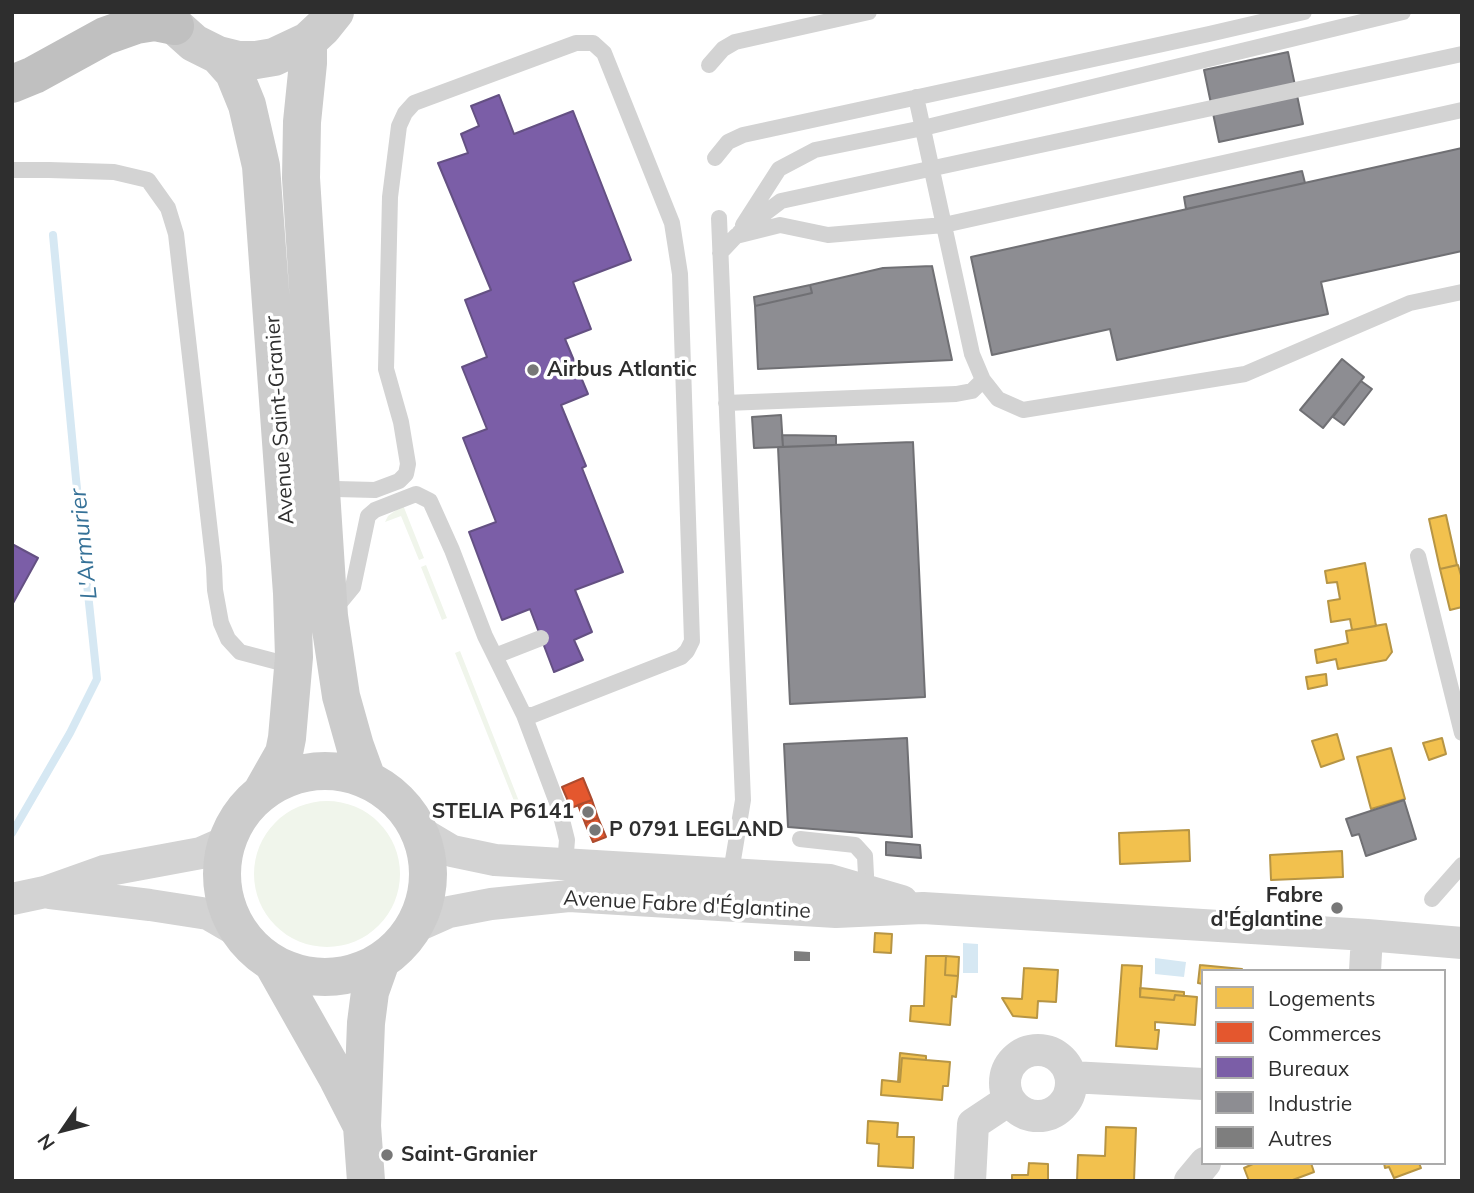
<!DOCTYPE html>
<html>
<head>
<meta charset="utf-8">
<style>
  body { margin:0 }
  #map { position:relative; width:1474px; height:1193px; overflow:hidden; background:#fff; font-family:Mulish,sans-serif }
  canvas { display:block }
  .frame { position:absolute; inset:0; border:14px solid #2e2e2e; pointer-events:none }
  .legend { position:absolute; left:1201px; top:969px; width:245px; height:196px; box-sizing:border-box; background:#fff; border:2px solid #ababab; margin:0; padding:9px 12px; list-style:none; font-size:21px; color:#2e2e2e }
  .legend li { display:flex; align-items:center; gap:14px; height:35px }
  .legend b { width:35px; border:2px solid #ababab }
  .north { position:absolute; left:28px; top:1095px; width:70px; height:70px; -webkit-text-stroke:5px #fff; paint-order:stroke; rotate:235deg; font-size:19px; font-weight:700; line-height:28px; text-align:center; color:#2e2e2e }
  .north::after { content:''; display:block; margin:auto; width:24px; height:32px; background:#2e2e2e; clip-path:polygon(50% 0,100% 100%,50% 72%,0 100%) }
</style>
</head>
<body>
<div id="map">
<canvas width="1474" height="1193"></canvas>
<div class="frame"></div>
<ul class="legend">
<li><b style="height:19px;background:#f2c14e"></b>Logements</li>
<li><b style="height:19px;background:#e4572e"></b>Commerces</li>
<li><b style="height:19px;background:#7b5ea7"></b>Bureaux</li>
<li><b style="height:19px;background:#8d8d92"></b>Industrie</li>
<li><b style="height:19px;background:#7e7e7e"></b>Autres</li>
</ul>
<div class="north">N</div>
</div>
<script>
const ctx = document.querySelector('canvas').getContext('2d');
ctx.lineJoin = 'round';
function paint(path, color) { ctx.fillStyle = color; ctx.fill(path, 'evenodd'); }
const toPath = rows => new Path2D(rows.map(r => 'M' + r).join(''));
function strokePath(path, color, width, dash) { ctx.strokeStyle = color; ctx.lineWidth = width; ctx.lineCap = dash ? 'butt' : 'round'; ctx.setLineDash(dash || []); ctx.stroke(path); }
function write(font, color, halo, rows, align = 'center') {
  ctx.font = font + ' Mulish,sans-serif'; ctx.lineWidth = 7; ctx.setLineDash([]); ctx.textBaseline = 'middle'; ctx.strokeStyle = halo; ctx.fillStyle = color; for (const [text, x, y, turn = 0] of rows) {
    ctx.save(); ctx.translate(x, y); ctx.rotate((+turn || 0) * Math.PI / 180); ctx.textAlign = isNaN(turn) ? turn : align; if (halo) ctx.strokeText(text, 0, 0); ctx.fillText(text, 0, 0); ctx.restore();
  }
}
const green = toPath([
  [403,505,424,558,419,560,401,516,385,522,388,516],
  [426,565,447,618,442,620,421,567],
  [460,651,522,809,518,811,455,653],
  '254 874a73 73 0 1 1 146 0a73 73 0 1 1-146 0Z'
]);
const water = toPath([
  [963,943,978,944,978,973,963,973],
  [1155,958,1186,962,1184,977,1155,974]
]);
const homes = toPath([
  [1446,515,1457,565,1440,569,1429,519,1446,515],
  [1365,563,1376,626,1352,630,1350,619,1331,622,1328,601,1340,599,1337,582,1327,583,1325,571,1365,563],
  [1458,565,1462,579,1462,607,1450,610,1440,569,1458,565],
  [1386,624,1392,652,1386,660,1338,669,1336,659,1317,663,1315,650,1348,643,1346,631,1386,624],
  [1326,674,1327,685,1308,689,1306,677,1326,674],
  [1337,734,1344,759,1321,767,1312,741,1337,734],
  [1442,738,1446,754,1429,760,1423,743,1442,738],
  [1391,748,1405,799,1371,809,1357,757,1391,748],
  [1189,830,1190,861,1120,864,1119,833,1189,830],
  [1342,851,1343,877,1271,880,1270,855,1342,851],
  [875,933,892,934,891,953,874,952,875,933],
  [926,956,946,956,945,975,958,976,956,997,952,996,950,1025,910,1021,911,1006,924,1006,926,956],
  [946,956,959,957,958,976,945,975,946,956],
  [1122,965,1142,966,1140,997,1174,1000,1175,995,1197,997,1195,1025,1155,1022,1155,1030,1159,1030,1157,1049,1116,1046,1122,965],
  [1200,965,1242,969,1241,971,1203,971,1203,984,1198,983,1200,965],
  [1024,968,1058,970,1056,1002,1038,1001,1037,1018,1013,1016,1002,998,1022,999,1024,968],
  [1140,988,1184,992,1184,996,1175,995,1174,1000,1140,997,1140,988],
  [900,1053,926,1056,926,1060,902,1058,900,1082,898,1082,900,1053],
  [902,1058,950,1062,948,1086,943,1086,942,1100,881,1095,882,1080,900,1082,902,1058],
  [868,1121,898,1123,897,1137,914,1137,913,1168,878,1166,879,1144,867,1143,868,1121],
  [1106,1127,1136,1128,1134,1181,1077,1181,1078,1155,1105,1156,1106,1127],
  [1029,1163,1048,1164,1048,1181,1012,1181,1012,1175,1028,1175,1029,1163],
  [1255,1163,1311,1163,1314,1172,1290,1181,1249,1181,1244,1168,1255,1163],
  [1384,1163,1419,1163,1421,1168,1394,1178,1389,1167,1385,1168,1384,1163]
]);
const shops = toPath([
  [583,778,592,800,571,808,562,787,583,778],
  [592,800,598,818,585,823,578,805,592,800],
  [598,818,606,837,593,842,585,823,598,818]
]);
const offices = toPath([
  [499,95,514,134,573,111,631,260,573,282,591,329,565,339,588,394,561,405,586,466,582,468,623,572,575,590,592,632,574,640,583,660,554,672,530,609,502,620,469,532,496,522,463,438,487,429,462,367,487,357,465,300,491,290,438,163,468,153,461,134,479,126,471,106,499,95],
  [12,544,38,558,12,605,12,544]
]);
const industry = toPath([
  [1288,52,1303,124,1219,142,1204,70,1288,52],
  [1462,148,1462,251,1321,282,1328,314,1117,360,1110,329,992,355,971,257,1462,148],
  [1302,171,1305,183,1186,209,1184,197,1302,171],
  [932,266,952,360,758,369,755,306,812,293,810,285,883,268,932,266],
  [810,285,812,293,755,306,754,297,810,285],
  [1342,359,1364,377,1323,428,1300,410,1342,359],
  [1361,381,1372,389,1344,425,1333,417,1361,381],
  [781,415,783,447,754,448,752,417,781,415],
  [782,435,836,436,836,445,783,447,782,435],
  [913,442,925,697,790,704,778,447,913,442],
  [907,738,912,837,788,827,784,744,907,738],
  [1404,800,1416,839,1366,856,1359,834,1352,836,1346,819,1404,800],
  [886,842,920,845,921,858,886,855,886,842]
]);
const stream = toPath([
  [12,833,70,733,97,679,76,479,53,235]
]);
const building = toPath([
  [794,951,810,952,810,961,794,961]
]);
const lane = toPath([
  [709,65,723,49,735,42,869,12],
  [916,97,972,354,983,380,998,399,1023,410,1245,374,1410,303,1462,292],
  [715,158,728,142,743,135,1209,34,1304,12],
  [12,170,49,170,114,172,148,180,168,208,176,234,214,567,215,590,221,623,228,639,240,652,293,666],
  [719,218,743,800,730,878],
  [743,225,779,169,815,150,923,128,1403,12],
  [740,232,781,201,1462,54],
  [720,253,736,236,780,225,828,235,944,225,1462,110],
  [726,403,956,394,972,391,983,380],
  [320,486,336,489,375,490,399,481,406,474,408,464,401,422,386,369,390,197,399,126,405,113,414,103,576,43,593,43,604,53,672,223,680,274,692,641,687,651,681,657,533,715,524,715,485,636,452,550,430,501,416,494,375,510,368,516,353,587,334,610],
  [1418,556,1462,733],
  [495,656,541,638],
  [524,715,559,808,567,840,565,864],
  [800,839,855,845,865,856,866,875,863,889],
  [1432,899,1462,865]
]);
const street = toPath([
  [420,832,452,851,495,860,830,880,902,901],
  [50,893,150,905,208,914,239,932],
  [12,899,45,892,104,871,201,853,226,842],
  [413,928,449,912,491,904,569,896,836,912,923,908,1367,935,1462,943],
  [1365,971,1367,935],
  '1005 1083a33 33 0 1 1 66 0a33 33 0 1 1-66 0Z',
  [1071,1077,1203,1084],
  [970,1181,973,1124,1009,1100],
  [1190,1181,1205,1163]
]);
const secondary = toPath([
  [167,12,175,26,194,43,218,55,238,60,256,60,274,57,308,41,323,27,335,12],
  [308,41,308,63,302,122,301,178,329,616,341,696,355,746,367,779],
  [218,55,234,73,247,105,261,166,292,593,294,657,287,738,284,753,263,790],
  '222 874a103 103 0 1 1 206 0a103 103 0 1 1-206 0Z',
  [273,964,338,1079,361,1124],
  [366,1181,362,1126,366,1023,370,992,381,961]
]);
const highway = toPath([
  [12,84,34,75,105,36,136,25,155,22,175,26]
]);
const markers = [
  [533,370,7,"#777"],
  [588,812,7,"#777"],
  [595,830,7,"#777"],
  [1337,908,7,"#777"],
  [387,1155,7,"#777"]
];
const poiNames = [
  ["Airbus Atlantic",547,370],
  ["STELIA P6141",574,812,"right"],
  ["P 0791 LEGLAND",609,830],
  ["Fabre",1323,896,"right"],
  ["d'Églantine",1323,920,"right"],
  ["Saint-Granier",401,1155]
];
const streetNames = [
  ["Avenue Saint-Granier",280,420,-94],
  ["Avenue Fabre d'Églantine",687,905,3]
];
const waterNames = [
  ["L'Armurier",84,544,-96]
];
paint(green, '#f0f5eb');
paint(water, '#d6e8f3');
paint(homes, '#f2c14e');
strokePath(homes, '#b79544', 2);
paint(shops, '#e4572e');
strokePath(shops, '#ad4b2e', 2);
paint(offices, '#7b5ea7');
strokePath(offices, '#645083', 2);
paint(industry, '#8d8d92');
strokePath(industry, '#707074', 2);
strokePath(stream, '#d6e8f3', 8);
paint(building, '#7e7e7e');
strokePath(lane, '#d3d3d3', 16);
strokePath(street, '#d3d3d3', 32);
strokePath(secondary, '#ccc', 38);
strokePath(highway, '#c0c0c0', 38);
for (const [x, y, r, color] of markers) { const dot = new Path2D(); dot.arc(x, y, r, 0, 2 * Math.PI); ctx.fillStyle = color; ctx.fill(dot); strokePath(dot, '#fff', 2.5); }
write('bold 21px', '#2e2e2e', '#fff', poiNames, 'left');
write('21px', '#2e2e2e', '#fff', streetNames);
write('italic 23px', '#357197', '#fff', waterNames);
</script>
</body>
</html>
